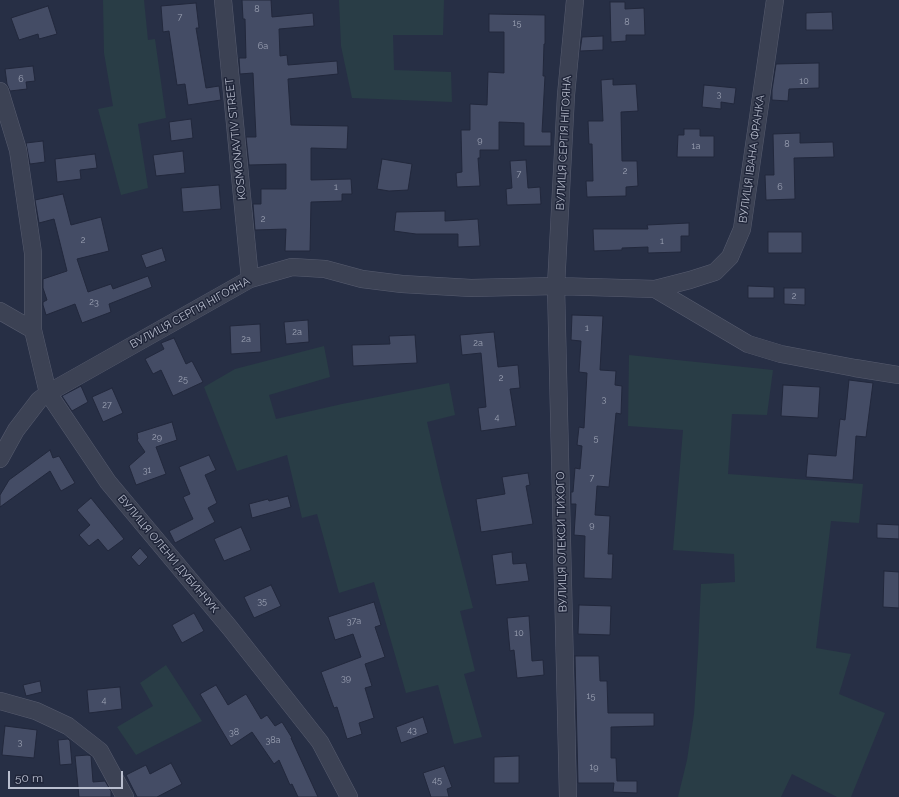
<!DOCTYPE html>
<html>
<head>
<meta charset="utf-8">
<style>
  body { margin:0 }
  #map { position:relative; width:899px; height:797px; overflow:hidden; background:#272f45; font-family:Raleway,sans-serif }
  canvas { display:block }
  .scale { position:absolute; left:8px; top:771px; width:115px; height:18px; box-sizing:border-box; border:2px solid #b9bece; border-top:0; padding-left:5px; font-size:12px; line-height:14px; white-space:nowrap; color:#b9bece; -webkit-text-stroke:3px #20263a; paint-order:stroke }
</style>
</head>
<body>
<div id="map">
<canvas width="899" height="797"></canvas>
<div class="scale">50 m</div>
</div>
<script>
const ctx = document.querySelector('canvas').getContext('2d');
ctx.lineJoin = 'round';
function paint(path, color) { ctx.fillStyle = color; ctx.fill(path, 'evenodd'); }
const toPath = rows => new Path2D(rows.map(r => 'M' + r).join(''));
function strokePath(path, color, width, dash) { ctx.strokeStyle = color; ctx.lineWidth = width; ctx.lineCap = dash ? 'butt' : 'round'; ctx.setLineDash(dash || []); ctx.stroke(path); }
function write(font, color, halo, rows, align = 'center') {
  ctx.font = font + ' Raleway,sans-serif'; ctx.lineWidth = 3; ctx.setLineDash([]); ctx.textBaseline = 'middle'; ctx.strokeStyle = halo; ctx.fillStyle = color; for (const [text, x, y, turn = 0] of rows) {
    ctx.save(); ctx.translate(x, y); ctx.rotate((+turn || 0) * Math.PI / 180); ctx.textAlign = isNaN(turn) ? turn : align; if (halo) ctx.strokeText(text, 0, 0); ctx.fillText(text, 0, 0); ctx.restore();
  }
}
const green = toPath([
  [103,0,144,0,148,40,155,39,166,118,138,124,148,188,121,195,98,109,113,106,104,53],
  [339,0,444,0,443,35,393,35,394,70,451,72,452,102,352,98,341,46],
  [324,346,330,377,269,395,276,419,342,404,449,383,455,415,427,422,442,487,473,608,460,611,475,671,464,674,482,737,454,744,438,685,406,693,374,582,339,593,317,514,302,518,287,455,237,471,204,387,235,369],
  [629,355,773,370,767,415,732,414,728,474,863,484,859,523,831,521,816,648,851,654,839,694,885,713,851,797,837,797,792,774,781,797,678,797,687,760,694,714,698,652,701,584,735,582,734,554,673,550,683,430,628,426],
  [166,665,202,721,136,755,117,727,153,706,140,683]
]);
const building = toPath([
  [242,0,271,0,272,17,313,13,314,26,279,29,280,56,287,55,288,65,337,61,338,74,288,79,291,125,348,126,347,149,311,148,311,180,351,179,352,194,342,194,342,201,311,202,310,251,285,251,286,229,255,230,253,204,261,204,261,189,286,189,286,164,249,165,246,137,256,137,253,73,240,74,239,58,246,58,245,19,243,19,242,0],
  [610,2,625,2,625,9,644,8,645,35,626,35,626,41,611,42,610,2],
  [196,3,199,28,196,28,206,88,219,86,221,100,188,105,185,84,177,85,169,31,163,32,161,6,196,3],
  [48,6,57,34,39,39,38,34,19,40,11,18,48,6],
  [832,12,833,30,806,30,806,13,832,12],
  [489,14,545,15,545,44,544,44,543,76,545,76,542,132,551,132,551,146,524,146,524,123,499,122,499,150,480,150,480,158,478,158,480,186,457,187,456,173,462,172,461,130,470,130,470,104,487,105,488,72,504,73,504,32,489,32,489,14],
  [603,36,603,50,580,51,582,37,603,36],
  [819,63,819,88,789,89,788,101,772,100,772,90,776,64,819,63],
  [33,66,35,81,26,82,27,89,10,91,7,84,5,69,33,66],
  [613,79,613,85,636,84,638,111,621,112,622,161,637,161,638,186,626,187,626,196,587,197,586,181,593,181,592,144,589,144,588,121,603,121,601,80,613,79],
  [704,85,736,88,734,104,721,102,721,109,702,107,704,85],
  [191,119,193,138,171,141,169,122,191,119],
  [684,129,700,129,700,136,714,136,714,157,677,157,678,135,684,135,684,129],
  [800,133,800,143,833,142,834,157,794,158,795,199,766,200,765,175,774,175,773,134,800,133],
  [43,141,45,162,30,164,26,143,43,141],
  [183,151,185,173,156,176,153,155,183,151],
  [95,154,97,168,80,170,81,179,57,182,55,159,95,154],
  [382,159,412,164,408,190,389,191,377,189,382,159],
  [526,160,528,188,540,187,541,204,507,205,506,189,512,188,510,161,526,160],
  [219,185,221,209,183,212,181,188,219,185],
  [63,194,71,225,101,217,109,251,77,259,88,292,111,284,113,289,148,276,152,287,109,304,111,312,82,323,75,304,46,315,43,305,43,302,47,300,43,288,43,279,67,271,54,219,39,223,35,200,63,194],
  [445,211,445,221,478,219,480,246,458,247,458,234,416,234,394,231,396,212,445,211],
  [689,223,689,236,681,236,681,252,648,253,648,247,622,248,622,250,594,251,593,229,648,229,647,225,689,223],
  [768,232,802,232,802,253,768,253,768,232],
  [162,248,166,261,146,268,141,255,162,248],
  [748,286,774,287,774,298,748,298,748,286],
  [784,288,805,288,805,305,784,304,784,288],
  [572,315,603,316,600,370,616,371,615,385,622,386,621,414,616,413,609,487,597,486,595,515,610,516,608,554,613,554,612,579,584,578,585,536,574,535,576,504,571,504,571,492,573,492,575,468,580,469,582,446,577,445,579,427,584,428,587,373,579,372,581,341,571,340,572,315],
  [308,320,309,342,286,344,284,322,308,320],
  [260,324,261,352,231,354,230,326,260,324],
  [494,332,498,367,518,365,520,388,510,389,516,426,481,431,478,408,486,407,481,353,462,355,460,335,494,332],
  [415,335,417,363,353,366,352,345,390,344,389,336,415,335],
  [174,338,186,364,192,361,203,382,173,396,161,370,153,374,145,359,164,349,161,343,174,338],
  [849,380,873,383,866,437,856,436,853,480,806,477,808,454,836,456,840,419,845,420,849,380],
  [783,385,820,387,818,418,781,416,783,385],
  [81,386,88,402,72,411,62,396,81,386],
  [112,388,123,413,103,422,92,397,112,388],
  [172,422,177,440,156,447,166,474,136,485,129,466,145,452,137,440,138,439,137,433,172,422],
  [50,450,53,458,59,456,75,483,61,491,50,471,0,507,0,495,9,480,50,450],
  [209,455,216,470,205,475,217,503,208,508,215,522,175,543,169,531,193,519,183,497,190,494,179,467,209,455],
  [528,473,530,485,526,486,533,524,481,532,476,499,505,494,502,477,528,473],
  [288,496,291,507,252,518,249,504,268,499,269,501,288,496],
  [91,498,124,539,108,551,98,539,89,546,79,535,90,525,77,510,91,498],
  [877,524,899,525,899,539,877,538,877,524],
  [241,527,251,550,224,561,214,539,241,527],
  [140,548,148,557,139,566,131,557,140,548],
  [512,552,513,564,526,563,529,581,496,585,492,555,512,552],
  [884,571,899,572,899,608,883,607,884,571],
  [271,585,281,606,254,618,244,597,271,585],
  [374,602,381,625,375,627,385,657,365,664,372,686,365,688,374,718,359,723,362,734,347,739,337,707,334,708,321,672,361,657,353,634,335,640,328,617,374,602],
  [579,605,611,606,610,635,578,634,579,605],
  [194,613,204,631,182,643,172,625,194,613],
  [529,616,532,661,543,660,544,675,517,678,514,650,510,651,507,618,529,616],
  [575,656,599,656,600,681,607,681,608,713,654,713,654,726,611,727,611,758,616,758,617,781,637,781,637,793,613,792,614,783,578,783,575,656],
  [40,681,42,692,26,696,23,685,40,681],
  [216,685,228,705,246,694,261,719,267,715,275,726,282,722,292,738,291,738,318,797,298,797,292,784,290,785,279,760,274,764,252,732,231,746,200,694,216,685],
  [120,687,122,709,89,713,87,690,120,687],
  [423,717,428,733,401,743,396,727,423,717],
  [5,726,37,730,34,758,2,755,5,726],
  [68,739,70,741,72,764,60,765,58,740,68,739],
  [88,755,91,756,93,782,105,781,111,791,111,797,79,797,75,756,88,755],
  [519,756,519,783,494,783,494,757,519,756],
  [171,763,182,784,157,797,137,797,126,775,146,765,150,774,171,763],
  [444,766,452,787,447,789,449,797,431,797,423,773,444,766]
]);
const minor = toPath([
  [223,0,250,279],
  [0,91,18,150,33,253,33,330],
  [655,289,690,280,715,272,730,257,742,229,775,0],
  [0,311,33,330,48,393,108,482,230,628,320,742,349,797],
  [0,459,16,430,39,400,48,393,250,279,292,267,325,269,362,279,402,284,471,288,556,286,655,289,748,344,781,354,855,368,899,375],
  [0,701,36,711,68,726,100,751,125,797],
  [568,797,556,286,566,95,575,0]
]);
const numberNames = [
  ["8",257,9],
  ["7",180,17],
  ["8",627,22],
  ["15",517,23],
  ["6а",263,46],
  ["6",21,79],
  ["10",804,81],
  ["3",719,94],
  ["9",480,140],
  ["8",787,144],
  ["1а",696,146],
  ["2",625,171],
  ["7",519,174],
  ["1",336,187],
  ["6",780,187],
  ["2",263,219],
  ["2",83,240],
  ["1",662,241],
  ["2",794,296],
  ["23",94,302],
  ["1",587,328],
  ["2а",297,332],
  ["2а",246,339],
  ["2а",478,343],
  ["2",501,378],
  ["25",183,379],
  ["3",604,399],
  ["27",107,405],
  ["4",497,417],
  ["29",157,437],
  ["5",596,438],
  ["31",147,470],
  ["7",592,478],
  ["9",592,525],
  ["35",262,601],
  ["37а",354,621],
  ["10",519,633],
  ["39",346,678],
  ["15",591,696],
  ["4",104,700],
  ["43",412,730],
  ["38",234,732],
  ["38а",273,740],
  ["3",20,742],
  ["19",594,767],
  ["45",437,780]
];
const streetNames = [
  ["KOSMONAVTIV STREET",236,139,-96],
  ["ВУЛИЦЯ СЕРГІЯ НІГОЯНА",564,143,-87],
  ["ВУЛИЦЯ ІВАНА ФРАНКА",752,159,-82],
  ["ВУЛИЦЯ СЕРГІЯ НІГОЯНА",190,313,-29],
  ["ВУЛИЦЯ ОЛЕКСИ ТИХОГО",562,542,-91],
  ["ВУЛИЦЯ ОЛЕНИ ДУБИНЧУК",168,554,50]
];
paint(green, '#293d46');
paint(building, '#444c65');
strokePath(building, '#22283c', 1);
strokePath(minor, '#575c6f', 18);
strokePath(minor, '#3c4254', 17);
write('9px', '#9ca2b4', null, numberNames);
write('11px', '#b9bece', '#20263a', streetNames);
</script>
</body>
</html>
